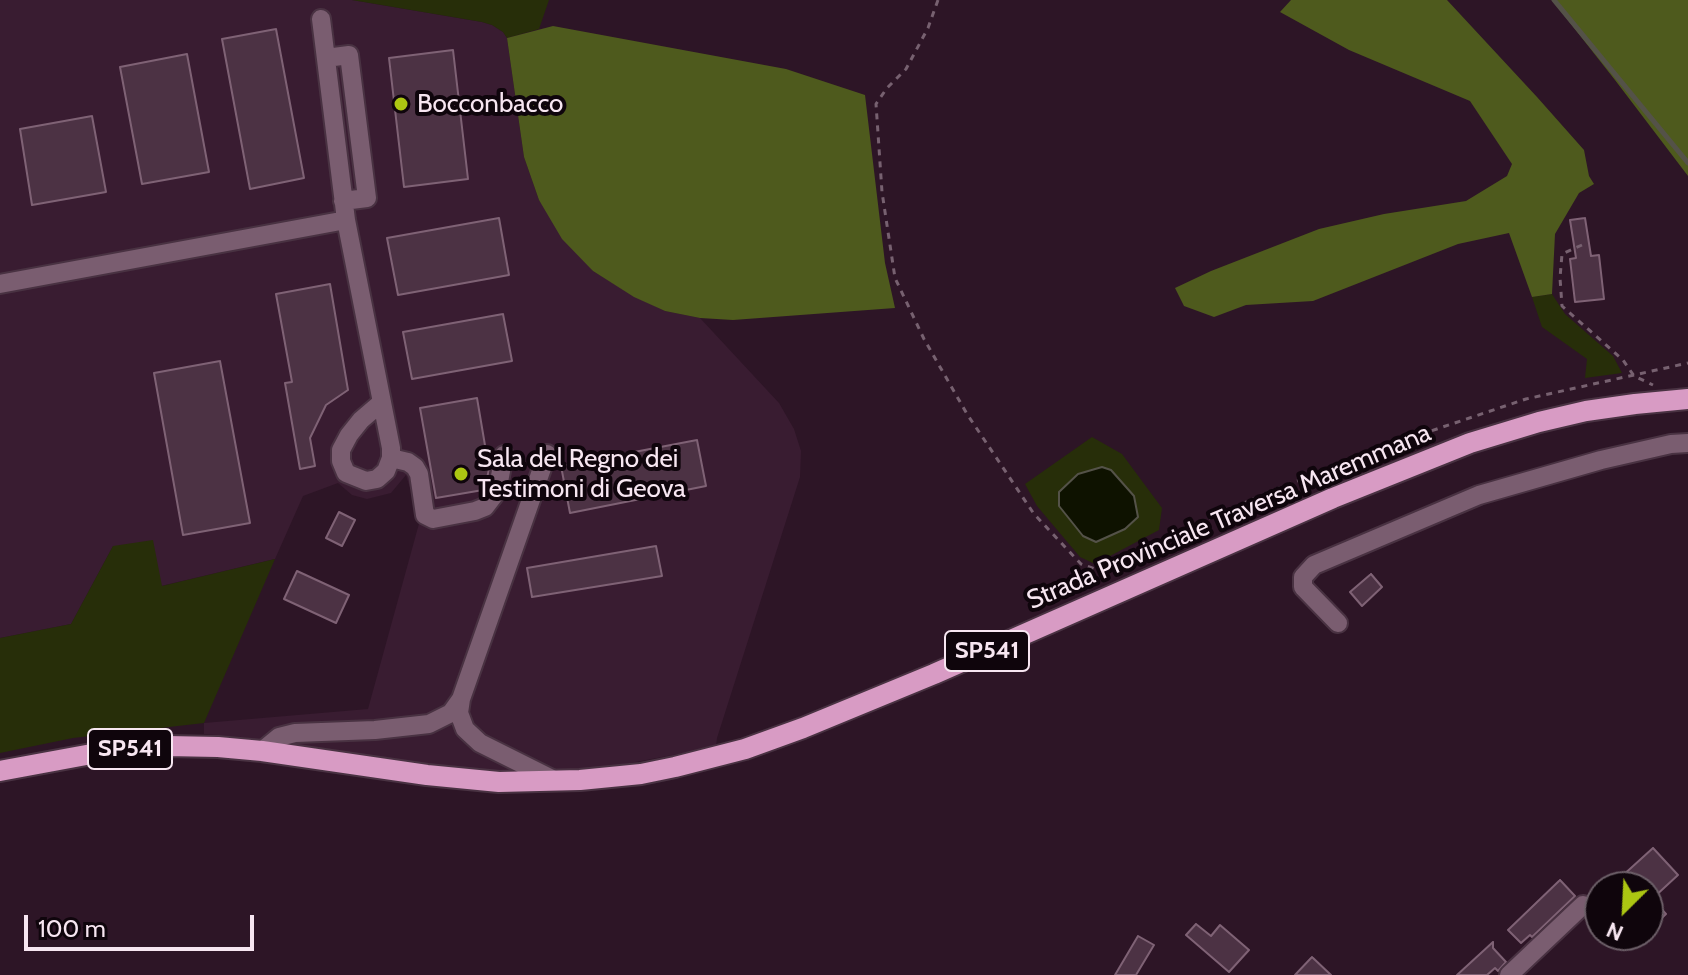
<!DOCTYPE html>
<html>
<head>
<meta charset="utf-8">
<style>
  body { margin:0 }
  #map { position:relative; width:1688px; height:975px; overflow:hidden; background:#2d1526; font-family:Cabin,sans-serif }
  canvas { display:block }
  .north { position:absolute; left:1584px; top:871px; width:80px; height:80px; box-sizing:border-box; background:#0f050c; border:2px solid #6c5f68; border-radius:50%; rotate:204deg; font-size:22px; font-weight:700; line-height:32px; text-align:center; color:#f7e6f1 }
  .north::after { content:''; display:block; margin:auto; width:28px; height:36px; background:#acc612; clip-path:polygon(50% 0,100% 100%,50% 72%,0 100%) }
  .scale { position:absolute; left:24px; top:915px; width:230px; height:36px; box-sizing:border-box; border:4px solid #f7e6f1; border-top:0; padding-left:10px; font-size:24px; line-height:28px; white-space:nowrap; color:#f7e6f1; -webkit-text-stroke:6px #0f050c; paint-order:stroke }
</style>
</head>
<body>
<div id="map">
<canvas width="1688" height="975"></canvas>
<div class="north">N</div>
<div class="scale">100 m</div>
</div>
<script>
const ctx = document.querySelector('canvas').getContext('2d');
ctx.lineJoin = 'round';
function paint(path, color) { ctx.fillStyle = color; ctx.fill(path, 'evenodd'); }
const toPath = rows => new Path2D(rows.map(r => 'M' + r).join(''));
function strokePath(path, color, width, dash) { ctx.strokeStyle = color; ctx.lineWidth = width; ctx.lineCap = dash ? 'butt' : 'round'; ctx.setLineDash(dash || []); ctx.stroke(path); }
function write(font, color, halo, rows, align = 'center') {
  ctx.font = font + ' Cabin,sans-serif'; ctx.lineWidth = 8; ctx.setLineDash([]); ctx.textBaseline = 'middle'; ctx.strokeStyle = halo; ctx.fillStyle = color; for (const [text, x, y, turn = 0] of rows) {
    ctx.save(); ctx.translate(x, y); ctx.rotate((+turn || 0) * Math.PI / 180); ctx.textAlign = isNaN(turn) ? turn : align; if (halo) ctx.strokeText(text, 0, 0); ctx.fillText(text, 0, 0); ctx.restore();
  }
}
const built = toPath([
  [0,0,352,0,482,22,492,25,503,32,507,38,524,157,539,200,593,271,634,296,665,311,700,318,779,403,794,429,801,451,800,477,717,738,716,747,614,766,561,771,509,772,464,770,241,737,204,734,204,723,368,709,420,520,406,475,391,493,367,499,352,495,338,483,303,496,275,559,161,586,113,546,71,624,0,638]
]);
const green = toPath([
  [352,0,549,0,539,29,507,38,503,32,492,25,482,22],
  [1552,294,1565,314,1613,356,1622,373,1585,378,1587,359,1542,327,1532,297],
  [1092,437,1122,454,1162,508,1159,530,1095,564,1080,557,1037,506,1025,484],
  [153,540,162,586,275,559,204,723,73,738,0,753,0,638,71,624,113,546]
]);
const forest = toPath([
  [1291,0,1447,0,1537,97,1584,150,1589,176,1594,184,1579,193,1555,234,1552,294,1532,297,1509,233,1458,244,1313,301,1246,305,1214,317,1184,306,1175,288,1211,271,1319,229,1384,214,1466,201,1507,176,1512,164,1470,101,1349,50,1280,12],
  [1552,0,1688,0,1688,176,1615,80],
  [553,26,786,69,865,95,885,263,895,308,733,320,700,318,665,311,634,297,593,271,562,239,539,200,524,157,507,38]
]);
const water = toPath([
  [1102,467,1111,470,1134,496,1138,517,1125,529,1096,542,1083,536,1059,506,1059,492,1078,474,1102,467]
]);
const stream = toPath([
  [1554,0,1688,163]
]);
const building = toPath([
  [276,29,304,178,250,189,222,39,276,29],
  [453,50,468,179,404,187,389,58,453,50],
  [187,54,209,172,142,184,120,67,187,54],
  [92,116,106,192,32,205,20,129,92,116],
  [499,218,509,275,398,295,387,238,499,218],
  [1585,218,1591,256,1599,255,1604,299,1575,302,1570,259,1576,258,1570,220,1585,218],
  [330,284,348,390,326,405,310,438,315,466,300,469,285,383,292,382,276,294,330,284],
  [503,314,512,361,412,379,403,332,503,314],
  [220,361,250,523,183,535,154,373,220,361],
  [477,398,489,469,486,483,483,490,436,498,420,408,477,398],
  [697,440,706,486,570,513,561,466,697,440],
  [339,512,355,520,342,546,326,538,339,512],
  [656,546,662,576,532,597,527,568,656,546],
  [297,571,349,595,336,623,284,599,297,571],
  [1371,574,1382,587,1362,606,1350,592,1371,574],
  [1653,848,1678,875,1652,899,1666,914,1648,931,1648,887,1610,887,1653,848],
  [1560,880,1575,896,1532,937,1530,935,1521,943,1508,930,1560,880],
  [1196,924,1211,936,1220,925,1249,950,1229,972,1186,935,1196,924],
  [1138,936,1154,945,1136,975,1115,975,1138,936],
  [1493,942,1493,948,1506,962,1498,971,1495,968,1487,975,1457,975,1493,942],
  [1312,957,1331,975,1295,975,1312,957]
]);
const path = toPath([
  [938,0,928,28,906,69,887,88,876,104,882,192,895,278,924,339,967,414,1034,514,1081,564,1095,569,1271,491,1407,439,1526,399,1688,363],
  [1582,245,1562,254,1560,278,1562,306,1623,360,1634,376,1653,385]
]);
const minor = toPath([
  [321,19,346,220,391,448,391,458,386,471,377,479,366,481,346,473,341,461,341,450,349,435,361,420,382,402],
  [326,58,349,55,367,198,343,201],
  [0,284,346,220],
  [547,454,461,699,459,713,465,729,480,743,556,781],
  [391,458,408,462,415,467,419,474,425,515,433,519,475,511,485,507,495,494,498,487,504,455],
  [1338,623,1303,587,1303,577,1314,565,1479,495,1601,460,1671,444,1688,443],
  [262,751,279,737,295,733,375,730,429,724,451,713,461,699],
  [1509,975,1583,905]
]);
const major = toPath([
  [0,771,97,753,167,746,218,747,262,751,427,775,499,782,580,780,641,774,675,767,745,749,803,728,934,674,1333,498,1470,443,1539,422,1586,411,1635,404,1688,399]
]);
const markers = [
  [401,104,8,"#acc612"],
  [461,474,8,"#acc612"]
];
const shields = [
  [987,651,84],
  [130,749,84]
];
const shieldNames = [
  ["SP541",987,651],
  ["SP541",130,749]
];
const poiNames = [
  ["Bocconbacco",417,104],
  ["Sala del Regno dei",477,459],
  ["Testimoni di Geova",477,489]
];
const streetNames = [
  ["Strada Provinciale Traversa Maremmana",1229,517,-23]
];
paint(built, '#391c31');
paint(green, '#272e09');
paint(forest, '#4e5a1d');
paint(water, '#0e1200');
strokePath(water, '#545248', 2);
strokePath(stream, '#545248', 5);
paint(building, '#4c3244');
strokePath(building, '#7f6275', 2);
strokePath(minor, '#493242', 22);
strokePath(major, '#493242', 24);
strokePath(path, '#776170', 3, [6, 6]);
strokePath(minor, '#7a5d70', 18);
strokePath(major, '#d89bc4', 20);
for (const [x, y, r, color] of markers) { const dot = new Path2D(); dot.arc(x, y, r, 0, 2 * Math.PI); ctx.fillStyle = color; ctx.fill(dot); strokePath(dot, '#0f050c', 3); }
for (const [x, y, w] of shields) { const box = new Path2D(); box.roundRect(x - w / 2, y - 20, w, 40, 6); ctx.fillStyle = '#0f050c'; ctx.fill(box); strokePath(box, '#f7e6f1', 2); }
write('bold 24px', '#f7e6f1', null, shieldNames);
write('26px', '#f7e6f1', '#0f050c', poiNames, 'left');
write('26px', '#f7e6f1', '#0f050c', streetNames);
</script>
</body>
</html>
